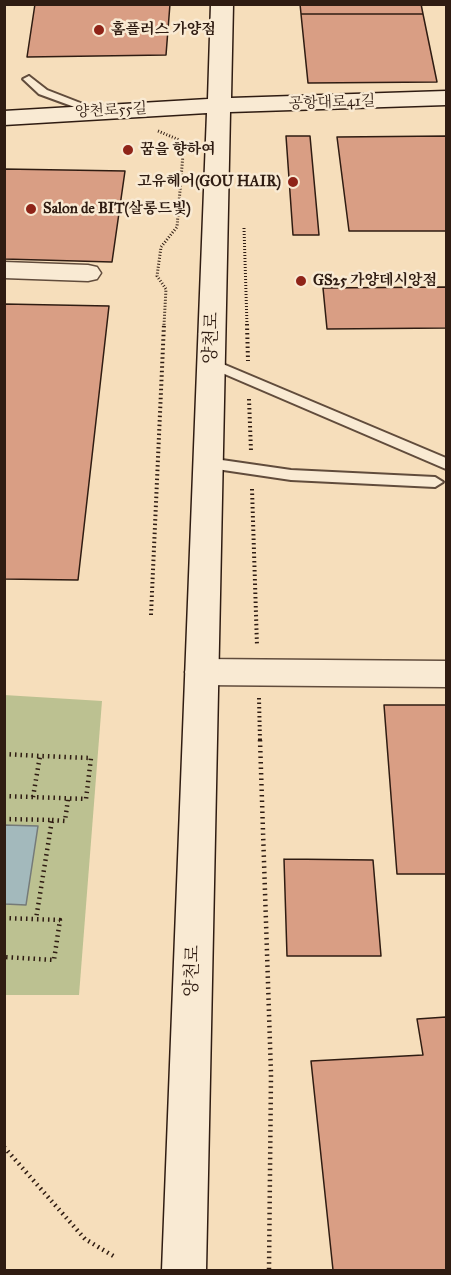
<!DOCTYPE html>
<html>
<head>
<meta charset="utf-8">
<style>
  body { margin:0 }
  #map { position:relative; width:451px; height:1275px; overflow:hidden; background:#f6debb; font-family:"IM FELL Great Primer",serif }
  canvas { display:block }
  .frame { position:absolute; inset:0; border:6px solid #2f1c12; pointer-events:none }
</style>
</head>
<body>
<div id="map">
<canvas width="451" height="1275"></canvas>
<div class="frame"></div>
</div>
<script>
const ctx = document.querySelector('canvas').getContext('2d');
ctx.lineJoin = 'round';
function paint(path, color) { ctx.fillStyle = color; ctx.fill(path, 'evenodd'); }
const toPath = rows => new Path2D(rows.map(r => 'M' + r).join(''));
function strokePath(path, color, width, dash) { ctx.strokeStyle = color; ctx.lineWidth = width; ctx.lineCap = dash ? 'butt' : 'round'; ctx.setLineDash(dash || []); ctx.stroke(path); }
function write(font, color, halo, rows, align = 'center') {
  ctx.font = font + ' "IM FELL Great Primer","Noto Serif KR",serif'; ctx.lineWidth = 5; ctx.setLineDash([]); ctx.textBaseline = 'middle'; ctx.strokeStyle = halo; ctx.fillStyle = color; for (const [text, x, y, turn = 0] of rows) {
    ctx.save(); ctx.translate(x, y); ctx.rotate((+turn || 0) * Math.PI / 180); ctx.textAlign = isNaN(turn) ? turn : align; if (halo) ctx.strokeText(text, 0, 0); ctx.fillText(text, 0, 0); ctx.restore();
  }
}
const green = toPath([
  [4,695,102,701,79,995,5,995]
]);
const water = toPath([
  [4,825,38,826,26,905,5,904,4,825]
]);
const building = toPath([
  [35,4,170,4,166,55,27,57,35,4],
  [300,4,421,4,423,14,301,14,300,4],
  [301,14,423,14,437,82,308,83,301,14],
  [286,136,310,136,319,235,293,235,286,136],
  [446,136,446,231,349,231,337,137,446,136],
  [4,169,125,171,112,262,4,259,4,169],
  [446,287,446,328,327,329,323,288,446,287],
  [4,304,109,306,78,580,4,579,4,304],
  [384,705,446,705,446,874,397,874,384,705],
  [284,859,373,860,381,956,287,956,284,859],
  [446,1017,446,1270,333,1270,311,1061,423,1055,417,1019,446,1017]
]);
const pathFar2 = toPath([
  [158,131,184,142,177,227,161,247,157,276,166,289,164,325],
  [244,228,247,325]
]);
const pathFar1 = toPath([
  [247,324,248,361],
  [249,399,251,451],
  [252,489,257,646],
  [151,615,164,324],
  [259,698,260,741]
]);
const path = toPath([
  [260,740,271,1074,269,1270],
  [4,754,40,756],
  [4,796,86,799,91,758,40,756,33,797],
  [4,819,52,820,36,919],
  [52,820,65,821,68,799],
  [4,918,60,920,54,960,4,957],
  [4,1147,85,1239,115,1257]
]);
const lane = toPath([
  [29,76,47,90,101,111,95,114,91,113,39,94,23,79,29,76],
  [211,359,446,458,446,469,206,366,204,363,206,360,211,359],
  [208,458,291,470,435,477,443,482,435,487,291,480,203,467,201,463,208,458]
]);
const street = toPath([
  [4,262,88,265,97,267,101,273,97,279,88,281,4,278,4,262],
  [202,659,446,661,446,687,202,685,190,681,185,672,190,663,202,659]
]);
const secondary = toPath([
  [211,4,233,4,231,98,446,91,446,105,230,112,206,1270,162,1270,207,113,4,125,4,111,208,99,211,4]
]);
const markers = [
  [99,30,6,"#8f2418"],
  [128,150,6,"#8f2418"],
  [293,182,6,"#8f2418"],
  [31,209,6,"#8f2418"],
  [301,281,6,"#8f2418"]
];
const farPoinames = [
  ["홈플러스 가양점",111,30],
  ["꿈을 향하여",140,150],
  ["고유헤어(GOU HAIR)",281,182,"right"],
  ["Salon de BIT(살롱드빛)",43,209],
  ["GS25 가양데시앙점",313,281]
];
const farStreetnames = [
  ["공항대로41길",332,103,-2],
  ["양천로55길",111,111,-3]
];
const streetNames = [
  ["양천로",212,338,-88],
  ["양천로",193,971,-88]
];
paint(green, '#bcc191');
paint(water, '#a3b9bc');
strokePath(water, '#757a78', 1.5);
paint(building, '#d99e84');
strokePath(building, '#2f1c12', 1.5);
strokePath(lane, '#614c3c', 4);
strokePath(street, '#614c3c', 3);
strokePath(secondary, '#2f1c12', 3);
strokePath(pathFar2, '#2f1c12', 3, [1, 2]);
strokePath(pathFar1, '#2f1c12', 4, [1.5, 3]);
strokePath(path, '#2f1c12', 4.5, [1.5, 4]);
paint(lane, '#f9ead3');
paint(street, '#f9ead3');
paint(secondary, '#f9ead3');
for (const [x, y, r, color] of markers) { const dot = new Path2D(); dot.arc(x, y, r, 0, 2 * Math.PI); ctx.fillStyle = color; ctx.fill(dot); strokePath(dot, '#f9ead3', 2); }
write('bold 15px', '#2f1c12', '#f9ead3', farPoinames, 'left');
write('15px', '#2f1c12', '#f9ead3', farStreetnames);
write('18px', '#2f1c12', '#f9ead3', streetNames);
</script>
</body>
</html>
